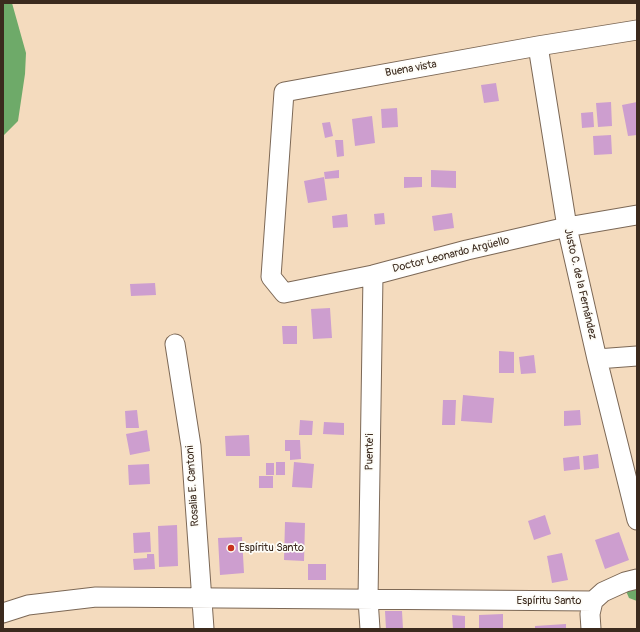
<!DOCTYPE html>
<html>
<head>
<meta charset="utf-8">
<style>
  body { margin:0 }
  #map { position:relative; width:640px; height:632px; overflow:hidden; background:#f4dbbe; font-family:Pangolin,sans-serif }
  canvas { display:block }
  .frame { position:absolute; inset:0; border:4px solid #3b2a1e; pointer-events:none }
</style>
</head>
<body>
<div id="map">
<canvas width="640" height="632"></canvas>
<div class="frame"></div>
</div>
<script>
const ctx = document.querySelector('canvas').getContext('2d');
ctx.lineJoin = 'round';
function paint(path, color) { ctx.fillStyle = color; ctx.fill(path, 'evenodd'); }
const toPath = rows => new Path2D(rows.map(r => 'M' + r).join(''));
function strokePath(path, color, width, dash) { ctx.strokeStyle = color; ctx.lineWidth = width; ctx.lineCap = dash ? 'butt' : 'round'; ctx.setLineDash(dash || []); ctx.stroke(path); }
function write(font, color, halo, rows, align = 'center') {
  ctx.font = font + ' Pangolin,sans-serif'; ctx.lineWidth = 3.5; ctx.setLineDash([]); ctx.textBaseline = 'middle'; ctx.strokeStyle = halo; ctx.fillStyle = color; for (const [text, x, y, turn = 0] of rows) {
    ctx.save(); ctx.translate(x, y); ctx.rotate((+turn || 0) * Math.PI / 180); ctx.textAlign = isNaN(turn) ? turn : align; if (halo) ctx.strokeText(text, 0, 0); ctx.fillText(text, 0, 0); ctx.restore();
  }
}
const forest = toPath([
  [3,3,12,3,26,53,25,74,18,121,3,136],
  [637,571,637,601,629,598,626,591]
]);
const building = toPath([
  [496,83,499,101,484,103,481,85],
  [611,102,612,126,598,127,596,103],
  [637,102,637,135,628,136,622,105],
  [397,108,398,127,382,128,381,109],
  [593,112,594,127,582,128,581,113],
  [372,116,375,143,355,146,352,119],
  [330,122,333,136,325,138,322,123],
  [611,135,612,154,594,155,593,136],
  [335,140,343,140,344,156,337,157],
  [339,170,339,178,325,179,324,172],
  [431,170,456,171,456,188,431,187],
  [324,177,327,200,308,203,304,181],
  [404,177,422,177,422,187,404,188],
  [384,213,385,224,375,225,374,214],
  [452,213,454,228,434,231,432,216],
  [347,214,348,227,333,228,332,216],
  [155,283,156,295,131,296,130,284],
  [330,308,332,338,313,339,311,309],
  [282,326,297,326,297,344,283,344],
  [499,351,514,352,514,373,499,373],
  [534,355,536,373,521,374,519,357],
  [463,395,494,398,492,423,461,421],
  [443,400,456,400,455,425,442,425],
  [137,410,139,428,126,428,125,411],
  [580,410,581,425,564,426,564,411],
  [300,420,313,421,312,435,299,435],
  [324,422,344,423,344,435,323,434],
  [147,430,150,451,130,455,126,434],
  [249,435,250,456,226,456,225,436],
  [285,440,300,440,301,459,290,460,290,451,285,451],
  [598,454,599,468,584,470,583,456],
  [579,456,580,469,564,471,563,458],
  [276,462,285,462,285,475,276,475],
  [294,462,314,464,312,488,292,487],
  [266,463,274,463,274,475,266,475],
  [149,464,150,484,129,485,128,465],
  [259,476,273,476,273,488,259,488],
  [545,515,551,534,534,540,528,521],
  [285,522,305,523,304,561,284,560],
  [177,525,178,566,159,567,158,526],
  [150,532,151,552,134,553,133,533],
  [619,532,629,560,605,569,595,540],
  [242,537,244,573,220,575,218,538],
  [562,553,568,580,552,583,547,556],
  [147,554,154,554,155,569,134,570,133,559,147,558],
  [308,564,326,564,326,580,308,580],
  [385,611,402,611,403,629,386,629],
  [503,614,503,629,479,629,479,615],
  [452,615,465,616,465,629,453,629],
  [566,624,566,629,535,629,535,626]
]);
const minor = toPath([
  [637,30,538,46,284,92,271,277,284,293,373,275,467,250,567,227,637,215],
  [538,46,567,227,597,359,637,520],
  [175,344,191,446,204,629],
  [597,359,637,356],
  [3,613,28,605,96,597,593,601],
  [370,629,368,599,373,275],
  [591,629,590,614,593,601,603,592,625,582,637,579]
]);
const markers = [
  [231,548,4,"#c8321e"]
];
const streetNames = [
  ["Buena vista",411,69,-10],
  ["Doctor Leonardo Argüello",451,255,-14],
  ["Justo C. de la Fernández",580,284,77],
  ["Puente'i",370,452,-89],
  ["Rosalia E. Cantoni",193,486,-94],
  ["Espíritu Santo",549,601]
];
const poiNames = [
  ["Espíritu Santo",239,548]
];
paint(forest, '#6eaa69');
paint(building, '#cd9ecf');
strokePath(minor, '#7c6856', 21);
strokePath(minor, '#fff', 19);
for (const [x, y, r, color] of markers) { const dot = new Path2D(); dot.arc(x, y, r, 0, 2 * Math.PI); ctx.fillStyle = color; ctx.fill(dot); strokePath(dot, '#fdfcf7', 1.5); }
write('11px', '#3b2a1e', '#fdfcf7', streetNames);
write('11px', '#3b2a1e', '#fdfcf7', poiNames, 'left');
</script>
</body>
</html>
